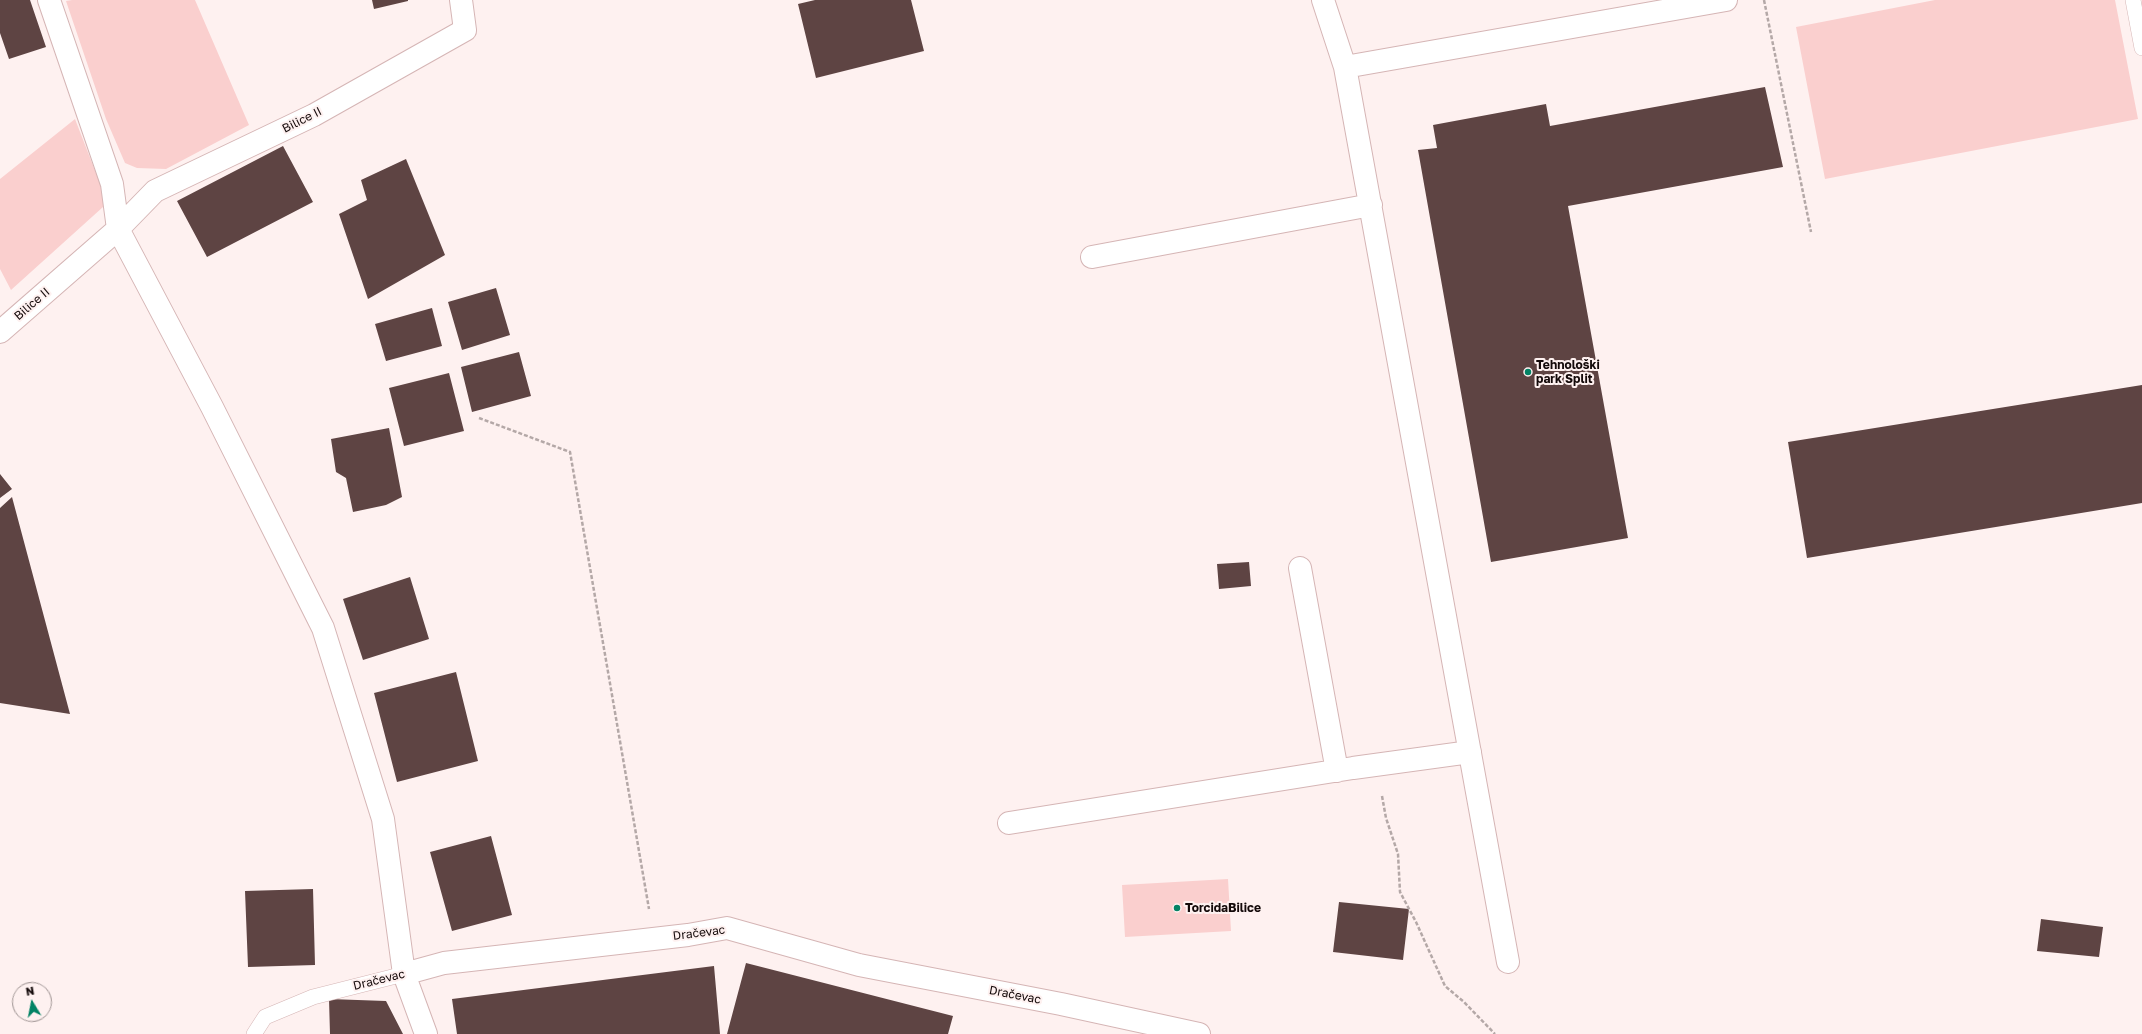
<!DOCTYPE html>
<html>
<head>
<meta charset="utf-8">
<style>
  body { margin:0 }
  #map { position:relative; width:2142px; height:1034px; overflow:hidden; background:#fef1f0; font-family:"Golos Text",sans-serif }
  canvas { display:block }
  .north { position:absolute; left:12px; top:982px; width:40px; height:40px; box-sizing:border-box; background:#fef1f0; border:1px solid #a09594; border-radius:50%; rotate:350deg; font-size:11px; font-weight:700; line-height:16px; text-align:center; color:#140a0a }
  .north::after { content:''; display:block; margin:auto; width:14px; height:18px; background:#038365; clip-path:polygon(50% 0,100% 100%,50% 72%,0 100%) }
</style>
</head>
<body>
<div id="map">
<canvas width="2142" height="1034"></canvas>
<div class="north">N</div>
</div>
<script>
const ctx = document.querySelector('canvas').getContext('2d');
ctx.lineJoin = 'round';
function paint(path, color) { ctx.fillStyle = color; ctx.fill(path, 'evenodd'); }
const toPath = rows => new Path2D(rows.map(r => 'M' + r).join(''));
function strokePath(path, color, width, dash) { ctx.strokeStyle = color; ctx.lineWidth = width; ctx.lineCap = dash ? 'butt' : 'round'; ctx.setLineDash(dash || []); ctx.stroke(path); }
function write(font, color, halo, rows, align = 'center') {
  ctx.font = font + ' "Golos Text",sans-serif'; ctx.lineWidth = 4; ctx.setLineDash([]); ctx.textBaseline = 'middle'; ctx.strokeStyle = halo; ctx.fillStyle = color; for (const [text, x, y, turn = 0] of rows) {
    ctx.save(); ctx.translate(x, y); ctx.rotate((+turn || 0) * Math.PI / 180); ctx.textAlign = isNaN(turn) ? turn : align; if (halo) ctx.strokeText(text, 0, 0); ctx.fillText(text, 0, 0); ctx.restore();
  }
}
const green = toPath([
  [72,0,195,0,249,125,166,169,137,168,125,163,106,119,66,1],
  [1935,0,2115,0,2138,119,1825,179,1796,27],
  [75,119,106,199,103,207,11,290,0,269,0,179],
  [1228,879,1231,931,1125,937,1122,885]
]);
const building = toPath([
  [0,0,30,0,46,47,9,59,0,33],
  [372,0,408,0,408,1,374,9],
  [815,0,911,0,924,51,816,78,798,4],
  [1765,87,1783,167,1568,206,1628,538,1491,562,1418,150,1437,148,1433,125,1546,104,1550,126],
  [283,146,313,202,207,257,177,201],
  [406,159,445,255,368,299,339,214,367,200,361,180],
  [496,288,510,335,462,350,448,302],
  [432,308,442,346,386,361,375,324],
  [519,352,531,396,472,412,461,367],
  [449,373,464,431,404,446,389,388],
  [2142,385,2142,503,1807,558,1788,442],
  [389,428,402,497,386,505,353,512,346,478,336,472,331,439],
  [0,474,12,489,0,498],
  [12,497,70,714,0,703,0,508],
  [1249,562,1251,586,1219,589,1217,564],
  [410,577,429,639,363,660,343,599],
  [456,672,478,761,397,782,374,693],
  [491,836,512,915,452,931,430,852],
  [313,889,315,965,248,967,245,891],
  [1339,902,1409,909,1403,960,1333,952],
  [2041,919,2103,927,2099,957,2037,951],
  [746,963,953,1016,948,1034,727,1034],
  [714,966,720,1034,457,1034,452,999],
  [329,999,386,1001,403,1034,330,1034]
]);
const path = toPath([
  [1764,0,1811,232],
  [479,418,570,452,649,909],
  [1382,796,1386,818,1398,854,1400,892,1416,922,1445,986,1464,1002,1495,1034]
]);
const lane = toPath([
  [2133,0,2142,48],
  [254,1034,265,1017,313,997,404,974]
]);
const street = toPath([
  [49,0,112,184,118,229,212,407,323,628,383,819,404,974,426,1034],
  [1323,0,1345,67,1508,962],
  [1345,67,1726,0],
  [1092,257,1371,205],
  [0,332,118,229,155,191,314,115,465,30,461,0],
  [1300,568,1337,771],
  [1009,823,1353,768,1470,752],
  [404,974,444,963,688,935,727,928,859,965,1061,1004,1199,1034]
]);
const markers = [
  [1528,372,4,"#038365"],
  [1177,908,4,"#038365"]
];
const streetNames = [
  ["Bilice II",302,120,-27],
  ["Bilice II",32,304,-41],
  ["Dračevac",699,933,-7],
  ["Dračevac",379,980,-14],
  ["Dračevac",1015,995,11]
];
const poiNames = [
  ["Tehnološki",1536,365],
  ["park Split",1536,379],
  ["TorcidaBilice",1185,908]
];
paint(green, '#facfce');
paint(building, '#5e4443');
strokePath(lane, '#d5b5b5', 16);
strokePath(street, '#d5b5b5', 24);
strokePath(path, '#b4a8a7', 2.5, [4, 2]);
strokePath(lane, '#fff', 15);
strokePath(street, '#fff', 22);
for (const [x, y, r, color] of markers) { const dot = new Path2D(); dot.arc(x, y, r, 0, 2 * Math.PI); ctx.fillStyle = color; ctx.fill(dot); strokePath(dot, '#fef1f0', 1.5); }
write('12px', '#140a0a', '#fef1f0', streetNames);
write('bold 12px', '#140a0a', '#fef1f0', poiNames, 'left');
</script>
</body>
</html>
